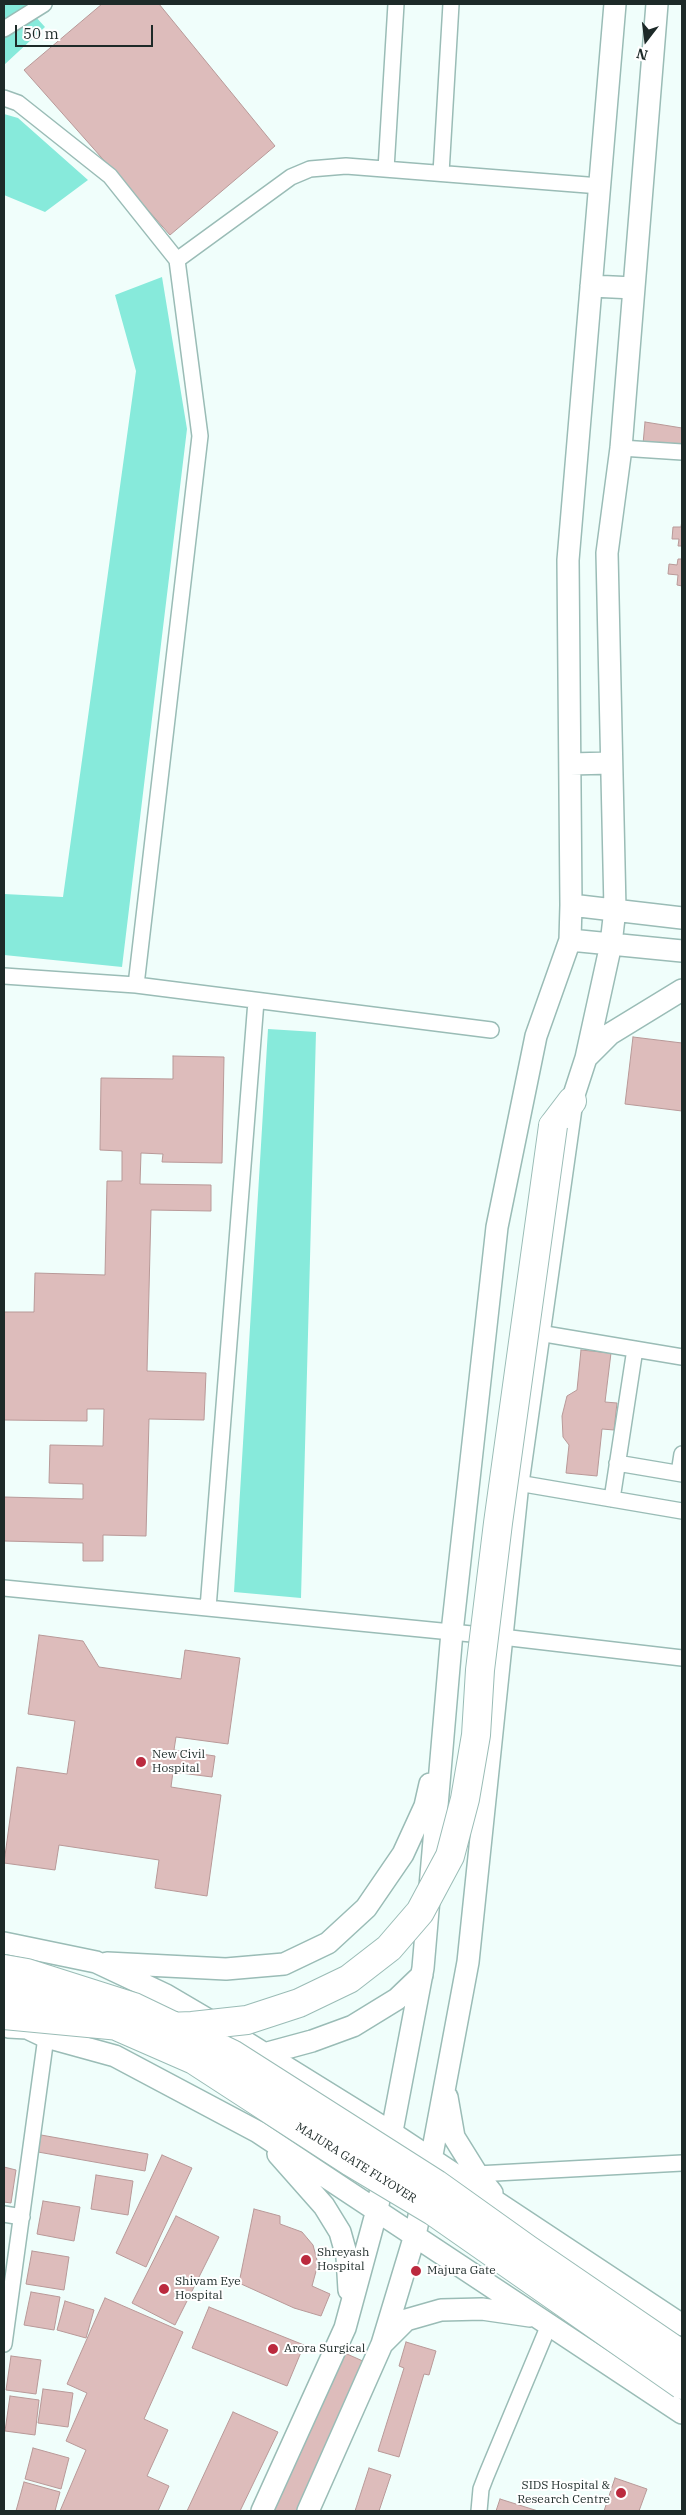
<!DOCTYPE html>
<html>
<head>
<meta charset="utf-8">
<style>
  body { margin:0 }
  #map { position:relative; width:686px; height:2515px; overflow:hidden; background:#f0fefb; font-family:"IBM Plex Serif",serif }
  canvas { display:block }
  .frame { position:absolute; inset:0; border:5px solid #1d2a28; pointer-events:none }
  .north { position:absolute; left:621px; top:15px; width:50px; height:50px; -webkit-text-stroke:4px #fff; paint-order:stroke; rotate:195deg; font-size:14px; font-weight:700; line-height:20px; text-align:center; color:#1d2a28 }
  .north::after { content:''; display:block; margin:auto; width:18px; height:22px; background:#1d2a28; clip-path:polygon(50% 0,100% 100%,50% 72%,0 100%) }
  .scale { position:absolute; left:15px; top:25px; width:138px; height:22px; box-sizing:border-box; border:2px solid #1d2a28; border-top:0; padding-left:6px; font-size:15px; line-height:18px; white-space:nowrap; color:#1d2a28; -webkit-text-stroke:4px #fff; paint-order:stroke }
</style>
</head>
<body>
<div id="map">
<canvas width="686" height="2515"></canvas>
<div class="frame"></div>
<div class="north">N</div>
<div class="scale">50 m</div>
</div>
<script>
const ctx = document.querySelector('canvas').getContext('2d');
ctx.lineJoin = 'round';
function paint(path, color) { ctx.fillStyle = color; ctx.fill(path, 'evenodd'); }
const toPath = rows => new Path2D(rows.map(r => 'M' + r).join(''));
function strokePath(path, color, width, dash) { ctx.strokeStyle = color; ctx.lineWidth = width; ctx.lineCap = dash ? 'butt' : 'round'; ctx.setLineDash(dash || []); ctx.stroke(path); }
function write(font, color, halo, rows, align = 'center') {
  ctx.font = font + ' "IBM Plex Serif",serif'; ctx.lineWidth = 4; ctx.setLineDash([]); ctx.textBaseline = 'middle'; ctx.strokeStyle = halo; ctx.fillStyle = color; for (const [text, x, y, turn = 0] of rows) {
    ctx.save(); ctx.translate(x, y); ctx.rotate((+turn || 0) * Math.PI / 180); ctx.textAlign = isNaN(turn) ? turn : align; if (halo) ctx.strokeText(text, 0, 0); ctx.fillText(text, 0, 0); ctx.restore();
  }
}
const green = toPath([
  [4,4,24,4,45,27,4,65],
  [4,114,18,118,88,180,45,212,4,195],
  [162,277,187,429,122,967,4,955,4,894,63,897,136,371,115,295],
  [268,1029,316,1032,301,1598,234,1592]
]);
const building = toPath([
  [102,4,159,4,275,146,170,235,24,70,102,4],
  [645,422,682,428,682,450,643,444,645,422],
  [682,520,682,546,678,546,679,539,672,539,673,527,681,527,682,520],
  [682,555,682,586,677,585,678,575,668,574,669,564,677,565,678,559,682,559,682,555],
  [633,1037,682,1043,682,1111,625,1104,633,1037],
  [173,1056,224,1057,222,1163,162,1162,163,1154,141,1153,140,1184,211,1185,211,1211,151,1210,147,1371,206,1373,204,1420,149,1419,146,1536,103,1535,103,1561,83,1561,83,1543,4,1541,4,1497,83,1499,83,1484,49,1483,50,1445,103,1446,104,1409,87,1409,87,1421,4,1420,4,1312,34,1312,35,1273,105,1275,107,1181,122,1181,122,1151,100,1150,101,1078,173,1079,173,1056],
  [581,1350,611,1353,605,1402,617,1403,614,1430,602,1429,597,1476,566,1473,569,1445,563,1437,562,1416,567,1396,577,1390,581,1350],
  [39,1635,83,1641,99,1667,181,1679,185,1650,240,1658,228,1744,176,1737,174,1750,215,1756,212,1777,173,1772,171,1787,221,1795,207,1896,155,1888,159,1860,59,1845,55,1870,4,1863,17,1767,67,1774,75,1721,28,1714,39,1635],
  [41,2135,148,2154,145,2171,38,2152,41,2135],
  [162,2155,192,2168,146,2267,116,2253,162,2155],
  [4,2167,16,2170,11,2203,4,2202,4,2167],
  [96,2175,133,2181,128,2215,91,2209,96,2175],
  [43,2201,80,2207,74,2241,37,2234,43,2201],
  [254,2209,280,2216,280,2224,302,2232,313,2245,318,2264,312,2286,330,2294,321,2316,294,2308,239,2283,254,2209],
  [176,2216,219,2237,175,2325,132,2303,176,2216],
  [32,2251,69,2257,64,2290,26,2284,32,2251],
  [31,2292,60,2297,54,2330,24,2325,31,2292],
  [105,2298,183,2332,144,2419,168,2430,147,2476,169,2486,158,2511,60,2511,86,2450,66,2441,87,2393,67,2384,105,2298],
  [65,2301,94,2310,86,2338,57,2330,65,2301],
  [209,2307,304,2345,287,2386,192,2348,209,2307],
  [406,2342,436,2351,429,2375,424,2374,399,2457,378,2451,404,2368,399,2366,406,2342],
  [331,2347,381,2369,317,2511,257,2511,331,2347],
  [11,2356,41,2360,36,2394,6,2390,11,2356],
  [43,2389,73,2393,68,2427,38,2423,43,2389],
  [10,2396,39,2400,35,2435,5,2431,10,2396],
  [233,2412,278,2432,240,2511,187,2511,233,2412],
  [33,2448,69,2458,61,2489,25,2479,33,2448],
  [369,2468,391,2475,379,2511,355,2511,369,2468],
  [615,2478,647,2489,639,2511,604,2511,615,2478],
  [24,2482,60,2492,55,2511,16,2511,24,2482],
  [500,2499,538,2511,496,2511,500,2499]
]);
const street = toPath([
  [4,29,44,4],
  [4,98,18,103,110,176,177,260,200,436,136,985],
  [386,169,396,4],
  [441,173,451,4],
  [177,260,291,177,310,169,346,166,600,186],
  [621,448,682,452],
  [4,976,136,985,491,1030],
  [539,1333,682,1357],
  [617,1463,682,1474],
  [679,1473,682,1454],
  [518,1483,682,1511],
  [612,1499,635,1349],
  [4,1588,502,1637,682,1658],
  [208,1608,256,1001],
  [477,2174,682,2163],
  [4,2214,22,2217],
  [4,2344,46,2037],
  [479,2511,481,2489,486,2476,549,2325]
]);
const secondary = toPath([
  [591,286,634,288],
  [570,764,611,763],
  [571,905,682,918],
  [570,940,682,951],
  [586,1058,610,1034,682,990],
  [4,1943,96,1962,166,1995,234,2035,392,2133,682,2325],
  [107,1963,226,1969,284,1964,328,1943,366,1908,403,1854,425,1806,430,1784],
  [8,2027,27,2028,46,2037,115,2056,258,2132,682,2413],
  [264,2054,312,2041,353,2026,397,1999,422,1975],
  [447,2097,454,2137,477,2174,492,2193],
  [278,2154,324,2206,340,2232,347,2257,349,2290],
  [384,2342,406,2320,441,2310,482,2309,530,2316],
  [262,2511,345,2328,377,2210,423,1968,452,1632,497,1227,536,1036,570,940,571,905,568,560,615,4],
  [308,2511,382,2344,415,2235,431,2160,468,1962,518,1483,572,1101,586,1058,611,944,615,909,607,553,621,448,657,4]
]);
const highway = toPath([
  [553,1126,572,1101]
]);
const highwayBridge = toPath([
  [4,1969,27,1973,134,2007,232,2054,436,2184,527,2249,682,2355],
  [4,1991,59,2001,194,2060,351,2162,433,2211,682,2385],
  [4,2015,141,2028,192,2026,247,2020,299,2003,349,1979,389,1948,420,1912,450,1856,465,1799,476,1735,480,1670,498,1523,553,1126]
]);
const markers = [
  [141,1762,6,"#bb2a3e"],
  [306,2260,6,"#bb2a3e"],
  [416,2271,6,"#bb2a3e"],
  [164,2289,6,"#bb2a3e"],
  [273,2349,6,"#bb2a3e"],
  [621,2493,6,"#bb2a3e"]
];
const poiNames = [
  ["New Civil",152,1755],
  ["Hospital",152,1769],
  ["Shreyash",317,2253],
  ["Hospital",317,2267],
  ["Majura Gate",427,2271],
  ["Shivam Eye",175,2282],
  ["Hospital",175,2296],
  ["Arora Surgical",284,2349],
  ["SIDS Hospital &",610,2486,"right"],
  ["Research Centre",610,2500,"right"]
];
const streetNames = [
  ["MAJURA GATE FLYOVER",356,2163,32]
];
paint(green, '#87eadb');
paint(building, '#ddbcbb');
strokePath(building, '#b89998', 1);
strokePath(street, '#9abcb6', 18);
strokePath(secondary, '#9abcb6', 24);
strokePath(highway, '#9abcb6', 30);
strokePath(street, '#fff', 15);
strokePath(secondary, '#fff', 21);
strokePath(highway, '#fff', 28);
strokePath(highwayBridge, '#9abcb6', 30, []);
strokePath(highwayBridge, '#fff', 28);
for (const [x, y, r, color] of markers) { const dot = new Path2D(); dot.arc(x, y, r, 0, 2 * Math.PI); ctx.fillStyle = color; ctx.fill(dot); strokePath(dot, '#fff', 2); }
write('12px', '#1d2a28', '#fff', poiNames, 'left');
write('12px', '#1d2a28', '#fff', streetNames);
</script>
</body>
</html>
